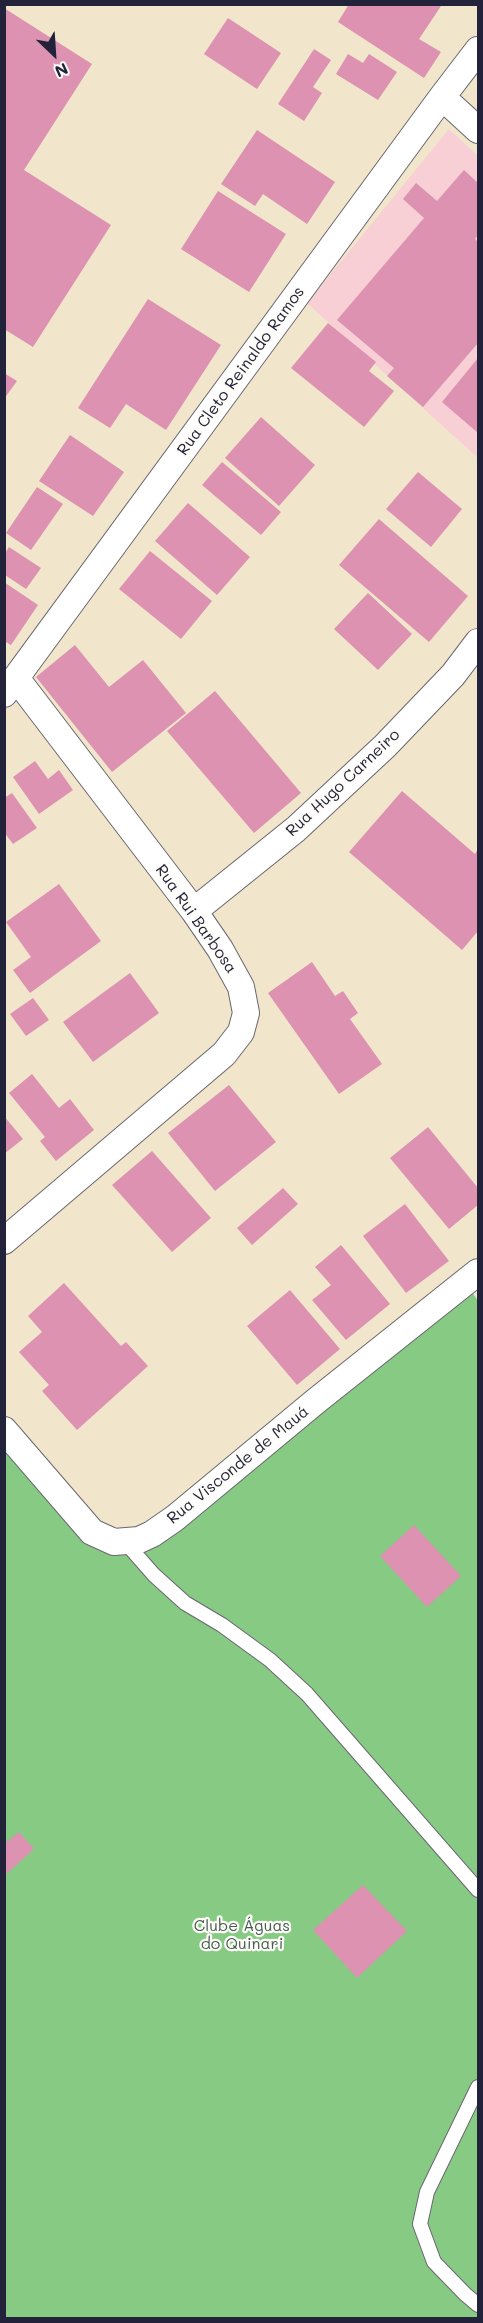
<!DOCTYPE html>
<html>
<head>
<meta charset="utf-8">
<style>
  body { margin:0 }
  #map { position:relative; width:483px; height:2323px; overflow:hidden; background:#f1e6cc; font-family:Mali,sans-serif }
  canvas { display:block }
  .frame { position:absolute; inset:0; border:6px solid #22223b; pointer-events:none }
  .north { position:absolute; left:24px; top:24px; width:60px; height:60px; -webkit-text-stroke:4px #fdfcf7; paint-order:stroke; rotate:155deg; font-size:16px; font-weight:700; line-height:24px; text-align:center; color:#22223b }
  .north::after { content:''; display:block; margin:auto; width:21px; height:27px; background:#22223b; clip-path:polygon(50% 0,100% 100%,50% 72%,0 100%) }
</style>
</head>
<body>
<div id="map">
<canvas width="483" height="2323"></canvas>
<div class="frame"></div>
<div class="north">N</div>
</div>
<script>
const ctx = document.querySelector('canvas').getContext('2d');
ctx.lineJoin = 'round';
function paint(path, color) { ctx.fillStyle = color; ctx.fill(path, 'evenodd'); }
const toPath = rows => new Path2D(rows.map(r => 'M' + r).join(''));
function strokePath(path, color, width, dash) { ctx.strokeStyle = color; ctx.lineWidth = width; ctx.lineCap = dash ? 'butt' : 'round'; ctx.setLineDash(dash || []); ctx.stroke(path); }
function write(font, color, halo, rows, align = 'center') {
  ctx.font = font + ' Mali,sans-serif'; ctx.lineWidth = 4.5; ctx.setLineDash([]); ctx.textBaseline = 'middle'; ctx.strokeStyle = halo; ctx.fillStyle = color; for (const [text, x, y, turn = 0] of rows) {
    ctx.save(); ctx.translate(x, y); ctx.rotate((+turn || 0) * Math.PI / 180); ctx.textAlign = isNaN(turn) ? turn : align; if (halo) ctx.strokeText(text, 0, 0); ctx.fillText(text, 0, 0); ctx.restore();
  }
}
const built = toPath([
  [449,129,478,156,478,458,307,303]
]);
const green = toPath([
  [470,1289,478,1301,478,2318,5,2318,4,1449,115,1552]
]);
const building = toPath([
  [349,4,441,6,419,39,441,52,424,78,338,22],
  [4,8,92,64,24,170,111,225,33,347,4,329],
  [228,18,281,53,257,89,204,54],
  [314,49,331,60,313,87,322,93,304,121,278,104],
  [348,54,363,63,369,54,397,72,378,100,336,74],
  [257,130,335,182,307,224,263,194,255,206,221,184],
  [464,170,478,183,478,235,475,239,478,242,478,343,423,407,387,376,394,368,337,320,424,218,403,199,416,183,437,201],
  [218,191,286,234,249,292,181,249],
  [148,299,221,345,166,430,126,404,110,428,78,408],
  [328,323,376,362,369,371,394,391,364,427,291,368],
  [478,358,478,433,442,402],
  [4,373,17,381,4,399],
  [261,417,315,465,279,506,225,458],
  [70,435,124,472,93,516,39,481],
  [222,462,281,512,261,535,202,485],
  [418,472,462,509,431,547,386,509],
  [37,487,63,504,31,550,6,533],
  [188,503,250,557,217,595,155,541],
  [379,519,468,596,429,642,339,565],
  [9,547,41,568,26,589,5,575,5,553],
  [150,551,212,601,181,639,119,589],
  [4,582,38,605,11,645,4,641],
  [368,593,412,634,378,670,334,629],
  [75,645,109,687,143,660,186,713,112,772,36,677],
  [215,691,301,793,254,833,167,731],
  [35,761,48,779,59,770,73,790,39,814,13,777],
  [402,791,475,854,478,849,478,931,462,950,349,852],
  [12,793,37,828,13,844,4,832,4,798],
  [59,884,101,941,30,993,13,970,31,957,6,922],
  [312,962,335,996,343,991,358,1013,350,1019,382,1064,339,1094,268,993],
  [130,973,159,1013,93,1062,63,1022],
  [33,998,49,1020,26,1036,10,1014],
  [32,1074,59,1108,70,1099,94,1130,56,1161,40,1141,45,1137,9,1093],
  [229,1085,276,1142,215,1191,168,1133],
  [4,1116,23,1139,4,1154],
  [428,1127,478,1188,478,1205,449,1229,390,1158],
  [152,1151,211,1218,172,1252,112,1185],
  [283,1188,298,1204,252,1245,237,1228],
  [405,1204,449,1261,406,1293,363,1236],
  [341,1245,390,1304,346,1340,312,1300,331,1285,315,1267],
  [64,1283,121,1346,126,1342,148,1366,77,1430,42,1391,49,1385,19,1352,42,1332,28,1316],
  [290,1290,340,1349,297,1385,247,1326],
  [414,1525,461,1576,427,1607,380,1556],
  [19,1832,34,1849,4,1876,4,1844],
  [363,1885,407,1931,357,1978,313,1930]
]);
const lane = toPath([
  [125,1542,154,1575,185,1603,222,1625,270,1660,307,1694,478,1890],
  [478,2087,427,2192,420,2224,434,2262,465,2294,478,2305]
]);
const street = toPath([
  [442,97,478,130],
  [4,694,442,97,478,50],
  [194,911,296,829,385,746,453,675,478,642],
  [4,1241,224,1054,241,1032,246,1013,241,987,220,949,194,911,16,678],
  [4,1430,92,1532,114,1542,139,1540,152,1534,175,1518,316,1401,478,1272]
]);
const streetNames = [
  ["Rua Cleto Reinaldo Ramos",241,371,-54],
  ["Rua Hugo Carneiro",343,783,-43],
  ["Rua Rui Barbosa",196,919,55],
  ["Rua Visconde de Mauá",238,1465,-39]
];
const parkNames = [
  ["Clube Águas",242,1926],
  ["do Quinari",242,1944]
];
paint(built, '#f7cfd4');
paint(green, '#87ca84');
paint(building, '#dc92b0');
strokePath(lane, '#6a676e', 16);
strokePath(street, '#6a676e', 28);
strokePath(lane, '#fff', 14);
strokePath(street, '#fff', 26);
write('16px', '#22223b', '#fdfcf7', streetNames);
write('16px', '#455d55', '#fdfcf7', parkNames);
</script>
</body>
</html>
